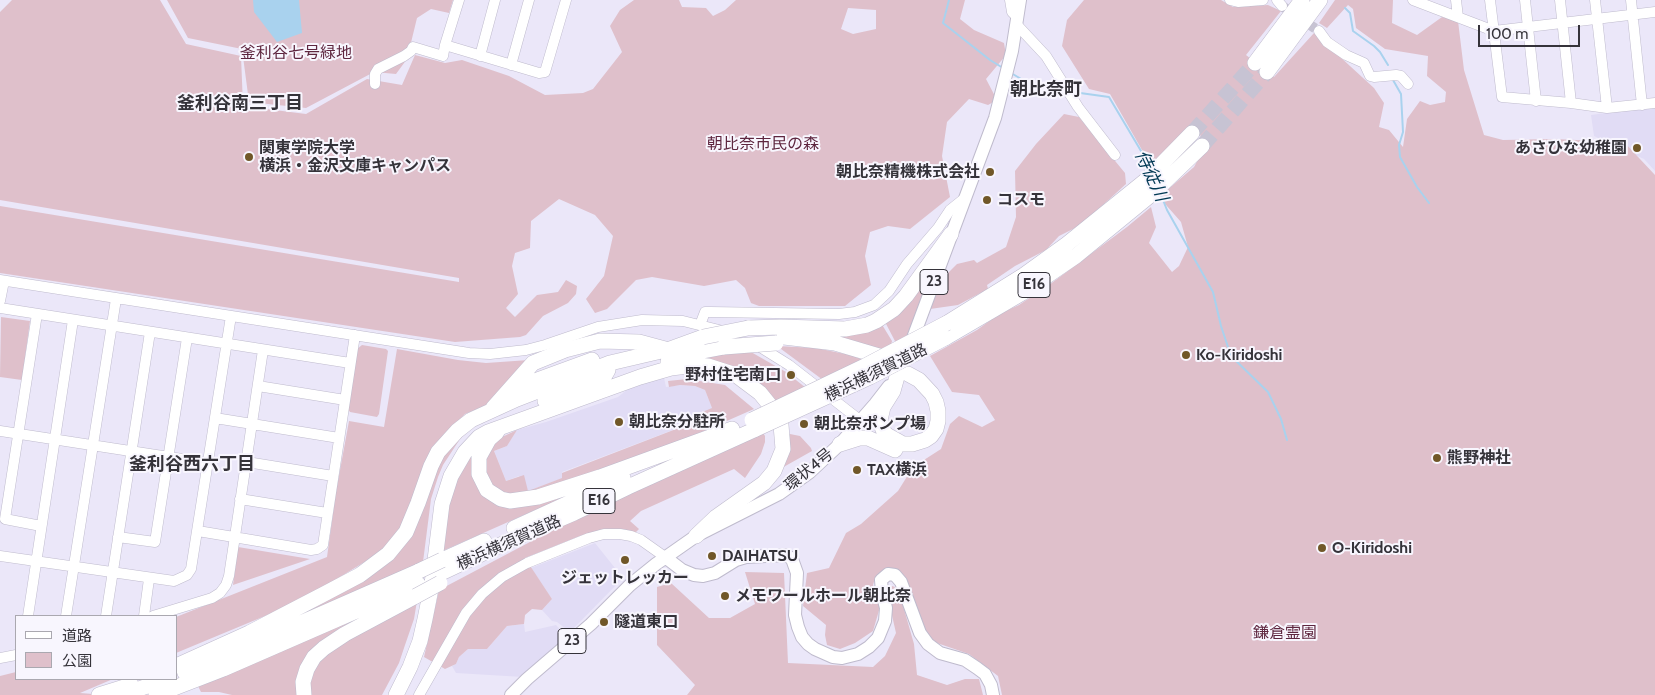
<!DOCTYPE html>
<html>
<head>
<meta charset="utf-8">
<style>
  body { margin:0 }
  #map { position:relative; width:1655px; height:695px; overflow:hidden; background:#ebe7f9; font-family:Cabin,"Noto Sans JP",sans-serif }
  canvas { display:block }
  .legend { position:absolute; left:15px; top:615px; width:162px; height:65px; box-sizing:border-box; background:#f8f6fe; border:1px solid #aaa8b0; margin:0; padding:6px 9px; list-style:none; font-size:15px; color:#35333a }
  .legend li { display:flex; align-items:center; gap:10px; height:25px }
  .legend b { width:25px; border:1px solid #aaa8b0 }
  .scale { position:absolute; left:1478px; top:25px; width:102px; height:22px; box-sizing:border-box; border:2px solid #35333a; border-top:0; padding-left:6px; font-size:15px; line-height:18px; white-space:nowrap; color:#35333a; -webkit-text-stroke:4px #f8f6fe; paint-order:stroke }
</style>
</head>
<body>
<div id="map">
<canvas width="1655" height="695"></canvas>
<ul class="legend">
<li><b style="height:6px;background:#fff"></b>道路</li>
<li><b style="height:14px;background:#dfc0cb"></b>公園</li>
</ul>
<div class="scale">100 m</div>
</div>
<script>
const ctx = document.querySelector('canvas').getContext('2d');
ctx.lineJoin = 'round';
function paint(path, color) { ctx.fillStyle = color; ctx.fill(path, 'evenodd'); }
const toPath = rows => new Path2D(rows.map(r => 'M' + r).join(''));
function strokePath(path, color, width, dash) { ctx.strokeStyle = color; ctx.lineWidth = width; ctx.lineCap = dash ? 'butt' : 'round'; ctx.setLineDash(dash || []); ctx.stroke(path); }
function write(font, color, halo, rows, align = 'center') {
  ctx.font = font + ' Cabin,"Noto Sans JP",sans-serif'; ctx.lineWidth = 4; ctx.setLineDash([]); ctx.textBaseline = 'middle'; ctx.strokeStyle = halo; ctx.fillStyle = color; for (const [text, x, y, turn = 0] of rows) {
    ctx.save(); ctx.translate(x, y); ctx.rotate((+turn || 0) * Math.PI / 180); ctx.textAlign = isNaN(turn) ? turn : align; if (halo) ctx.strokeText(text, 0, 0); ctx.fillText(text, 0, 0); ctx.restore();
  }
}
const built = toPath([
  [1655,106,1655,171,1644,159,1594,136,1591,115],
  [663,373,666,387,680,385,695,386,705,390,712,408,702,419,562,472,563,478,528,491,519,476,506,481,494,451,507,446,517,430,546,422,618,397,638,381],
  [595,543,623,578,570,632,557,622,552,621,542,610,552,599,531,568],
  [524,624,525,632,556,625,567,637,523,677,456,673,452,666,456,664,459,657,468,649,487,649,507,626]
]);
const green = toPath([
  [12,0,160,0,186,44,241,56,243,106,306,114,367,79,402,85,415,55,445,63,462,60,509,76,545,95,583,93,593,89,622,52,610,26,620,10,634,0,679,0,682,7,706,8,713,16,725,10,736,0,965,0,960,19,974,30,1004,43,1006,55,986,79,997,100,988,105,969,99,947,122,942,156,950,197,910,229,888,226,870,232,865,256,871,285,845,306,759,306,751,303,745,288,736,280,704,286,652,277,636,280,607,309,595,313,586,299,604,276,613,236,595,215,559,199,531,221,530,248,515,253,512,266,518,294,506,308,515,317,537,295,558,292,566,280,577,286,576,294,568,303,543,316,526,335,520,337,455,342,0,273,0,206,459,282,459,278,0,200,0,12],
  [848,8,876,10,876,29,853,34,841,29],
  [167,0,453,0,449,13,431,9,417,18,407,59,396,74,374,72,306,108,249,102,242,49,188,38],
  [1084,0,1221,0,1233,7,1268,5,1281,11,1246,55,1274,77,1314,33,1374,88,1384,103,1379,127,1389,130,1403,147,1407,119,1420,101,1430,105,1445,102,1446,92,1427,76,1428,56,1385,49,1356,28,1353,9,1348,5,1327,28,1319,23,1335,0,1393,0,1392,23,1417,35,1442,17,1458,21,1464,70,1484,135,1503,140,1553,139,1624,142,1655,175,1655,695,1002,695,998,676,969,654,934,642,924,629,907,580,899,570,886,569,875,578,873,585,880,607,873,631,855,643,840,649,827,645,825,635,826,625,803,606,807,573,829,568,846,533,861,524,898,491,913,467,941,449,950,424,959,416,982,427,995,420,979,395,952,392,930,356,977,330,999,314,1019,305,1049,285,1127,227,1151,207,1156,227,1149,243,1172,272,1179,266,1188,247,1181,222,1159,197,1194,167,1204,149,1200,134,1192,126,1150,164,1110,94,1089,89,1062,46,1067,20],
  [1064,114,1079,117,1125,173,1126,184,1081,225,1059,236,1046,250,1015,266,987,285,988,289,958,305,930,309,941,280,957,264,974,260,977,263,1006,247,1016,217,1015,171,1036,144],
  [938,256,908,337,896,343,884,320],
  [1,317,30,321,22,380,0,377],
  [881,323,892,341,891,345,879,352,762,330],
  [362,345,386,349,388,351,379,414,377,417,350,412,347,408,357,349],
  [777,346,816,348,850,355,864,360,823,380],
  [744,348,786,372,806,388,773,402,699,362,702,355],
  [397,349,458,360,486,363,529,360,487,405,465,414,432,449,399,531,379,553,301,601,176,653,176,617,327,557,336,492,349,421,384,427],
  [687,379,725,385,754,409,679,442,571,483,505,496,493,489,485,477,486,452,502,437,517,430,507,446,494,451,506,481,524,475,528,491,562,478,562,473,702,419,700,413,712,408,705,390,695,386,680,385,669,387,668,381],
  [471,429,460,439,443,465,438,477,431,499,423,562,256,636,382,565,439,460,455,438],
  [762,431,765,436,765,442,761,454,745,478,734,469,641,511,630,521,639,529,634,534,604,529,580,536,525,558,552,599,542,610,532,609,525,615,524,624,507,626,487,649,468,649,459,657,456,664,445,669,424,657,439,590,600,505],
  [785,433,800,436,811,448,812,451,780,469],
  [482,439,473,462,493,500,570,490,567,496,438,553,454,473],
  [238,547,310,559,233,585],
  [745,572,784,573,788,663,873,667,885,656,896,633,886,589,892,586,898,588,914,644,917,675,947,685,965,679,979,679,983,695,687,695,695,685,657,645,657,587,671,583,709,618,730,618,755,604],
  [410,592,316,648,299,695,232,695,219,692,201,692,198,686],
  [417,601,414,619,405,645,399,663,382,695,307,695,309,673,331,648],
  [16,672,16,679,113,679,80,693,107,695,0,695,0,676]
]);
const water = toPath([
  [253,0,299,0,302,33,277,42,254,12]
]);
const stream = toPath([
  [949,0,943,23,990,60,1003,68],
  [1345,8,1350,13,1353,31,1374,46,1380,52,1388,65],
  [1011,73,1045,93,1063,92],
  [1393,80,1401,94,1403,132,1399,145,1400,157,1417,187,1429,203],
  [1073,92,1109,97,1144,156,1149,168],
  [1161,195,1167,210,1213,292,1221,326,1231,356,1268,392,1281,419,1287,440]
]);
const minorTunnel = toPath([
  [1282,6,1319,31]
]);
const highwayTunnel = toPath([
  [1192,133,1255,63],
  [1202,146,1267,72]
]);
const minor = toPath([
  [459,0,445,45,539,73,545,72,566,0],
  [1010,0,1012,12,1018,18],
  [1230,0,1238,2,1263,0],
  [1277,0,1282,6],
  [1413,0,1494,31,1655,12],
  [1456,0,1458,17],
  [1490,0,1502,97,1571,103,1607,108,1655,103],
  [1525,0,1536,101],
  [1560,0,1571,103],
  [1595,0,1607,108],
  [1631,0,1642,105],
  [1017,25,1046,56,1078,107,1115,155],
  [1319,31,1327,42,1346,55,1364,63,1370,76,1374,77,1396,75,1401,76,1408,84],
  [480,56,495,0],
  [511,65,529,0],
  [375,84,375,74,378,69,404,56,411,51,413,47,443,56,445,45],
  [0,280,469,353,490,354,526,350,545,345,598,327,642,320,683,321,723,331],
  [0,301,4,281],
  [0,308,350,363],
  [37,314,5,519,41,526],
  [700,325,705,312,710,312,839,314,855,312,874,305,889,291,907,264,938,228,950,210,965,198],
  [757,345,789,365,861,421],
  [258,386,345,400],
  [215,418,339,438],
  [0,431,208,463],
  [247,462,333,476],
  [240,499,327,513],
  [198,531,311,550,317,549,323,545,355,335],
  [118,537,155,542,187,338],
  [0,556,174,581,187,575,191,569,231,316],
  [28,616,73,320],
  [66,616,116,299],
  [106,616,150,332],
  [144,616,149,579],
  [153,616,212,598,220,593,226,585,229,576,263,350],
  [0,658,16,655],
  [419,695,466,613,482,594,502,577,527,563,589,538,604,534,620,534,631,536,641,540,665,557]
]);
const major = toPath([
  [910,346,995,118,1012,51,1020,0],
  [665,557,682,570,694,575,703,576,715,573,736,560,746,557,786,555,792,559,797,573,795,615,798,627,802,637,808,644,815,649,833,657,842,658,858,654,869,647,878,638,885,621,886,608,882,592,881,580,888,574,895,575,901,582,920,633,928,644,940,653,965,660,977,668,985,674,991,685,993,695],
  [511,695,527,679,591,624,630,585,656,564,696,536,779,494,810,472,840,444,875,404,889,386]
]);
const highway = toPath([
  [1255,63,1302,0],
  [1267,72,1320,0],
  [947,323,1024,275,1067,244,1145,181,1192,133],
  [748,328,781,327,845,329,867,325,876,321,894,309,906,296,951,234],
  [784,337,835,343,889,359],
  [945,338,1022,293,1076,256,1153,193,1202,146],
  [668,362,703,351,724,347],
  [900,366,893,391,883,407,880,420,882,427,885,434,903,444,912,444,925,440,931,436,936,429,938,421,938,411,936,402,932,394,919,380,908,374],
  [510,390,592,360],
  [545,401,604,377,608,370],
  [493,408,533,363,565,350,600,341,639,342,665,349],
  [497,432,489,439,479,457,479,474,487,490,501,499,510,501,538,497,600,477,732,429],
  [840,444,859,438,868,438,895,450],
  [514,528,623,478],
  [442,560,484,541],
  [441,573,511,540,574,513,628,487,756,429],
  [176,666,249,633,326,593,360,575,388,554,406,532,418,503,431,466,438,452,457,431,471,420,517,399,610,363,670,349,703,337],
  [185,673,207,664,419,571],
  [99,695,131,685],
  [121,695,168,679],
  [156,695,223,669,418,584],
  [304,695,303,682,307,669,314,657,324,648,345,634,416,596],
  [396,695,410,667,420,641,425,619,432,584,442,504,451,476,465,452,479,437,488,432,640,377,671,368,696,365,708,366,736,375,760,393,777,414,781,425,783,449,774,471,764,483,716,517,696,536]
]);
const highwayBridge = toPath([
  [703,337,748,328],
  [724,347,776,343],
  [752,420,865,366,947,323],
  [756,429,870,377,945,338],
  [419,571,442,560],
  [416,596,440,583]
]);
const markers = [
  [1637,148,5,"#705728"],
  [249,157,5,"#705728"],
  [990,172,5,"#705728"],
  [987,200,5,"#705728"],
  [1186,355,5,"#705728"],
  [791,375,5,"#705728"],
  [619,422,5,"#705728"],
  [804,424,5,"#705728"],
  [1437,458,5,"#705728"],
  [857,470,5,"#705728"],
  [1322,548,5,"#705728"],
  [712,556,5,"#705728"],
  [625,560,5,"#705728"],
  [725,596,5,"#705728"],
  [604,622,5,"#705728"]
];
const shields = [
  [934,282,28],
  [1034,285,32],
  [599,501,32],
  [572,641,28]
];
const shieldNames = [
  ["23",934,282],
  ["E16",1034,285],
  ["E16",599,501],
  ["23",572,641]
];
const parkNames = [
  ["釜利谷七号緑地",296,53],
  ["朝比奈市民の森",763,144],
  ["鎌倉霊園",1285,633]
];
const poiNames = [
  ["関東学院大学",259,148],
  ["横浜・金沢文庫キャンパス",259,166],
  ["あさひな幼稚園",1627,148,"right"],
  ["朝比奈精機株式会社",980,172,"right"],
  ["コスモ",997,200],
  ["Ko-Kiridoshi",1196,355],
  ["野村住宅南口",781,375,"right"],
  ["朝比奈分駐所",629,422],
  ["朝比奈ポンプ場",814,424],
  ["熊野神社",1447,458],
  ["TAX横浜",867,470],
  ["O-Kiridoshi",1332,548],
  ["DAIHATSU",722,556],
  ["ジェットレッカー",625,578,"center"],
  ["メモワールホール朝比奈",735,596],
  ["隧道東口",614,622]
];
const streetNames = [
  ["横浜横須賀道路",876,373,-26],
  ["環状4号",809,470,-39],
  ["横浜横須賀道路",509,543,-24]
];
const neighbourhoodNames = [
  ["朝比奈町",1046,90],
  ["釜利谷南三丁目",240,104],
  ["釜利谷西六丁目",192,465]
];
const waterNames = [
  ["侍従川",1151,176,65]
];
paint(built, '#e1dcf5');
paint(green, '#dfc0cb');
paint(water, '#a9d2ee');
strokePath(stream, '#a9d2ee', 2);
strokePath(minorTunnel, '#c7c3d3', 10, [10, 5]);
strokePath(highwayTunnel, '#c7c3d3', 15, [15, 8]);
strokePath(minor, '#bfbbcd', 11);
strokePath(major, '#bfbbcd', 14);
strokePath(highway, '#bfbbcd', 16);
strokePath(minor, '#fff', 10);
strokePath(major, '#fff', 12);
strokePath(highway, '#fff', 15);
strokePath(highwayBridge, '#bfbbcd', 16, []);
strokePath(highwayBridge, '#fff', 15);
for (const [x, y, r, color] of markers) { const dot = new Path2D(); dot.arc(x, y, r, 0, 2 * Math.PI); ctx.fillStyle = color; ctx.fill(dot); strokePath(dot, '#f8f6fe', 2); }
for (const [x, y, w] of shields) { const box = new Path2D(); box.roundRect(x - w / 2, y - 12.5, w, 25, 4); ctx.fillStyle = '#f8f6fe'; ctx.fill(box); strokePath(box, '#35333a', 1); }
write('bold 15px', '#35333a', null, shieldNames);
write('16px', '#5e263f', '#f8f6fe', parkNames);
write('bold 16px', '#35333a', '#f8f6fe', poiNames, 'left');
write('16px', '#35333a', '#f8f6fe', streetNames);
write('bold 18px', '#35333a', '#f8f6fe', neighbourhoodNames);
write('italic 18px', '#023954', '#f8f6fe', waterNames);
</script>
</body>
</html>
